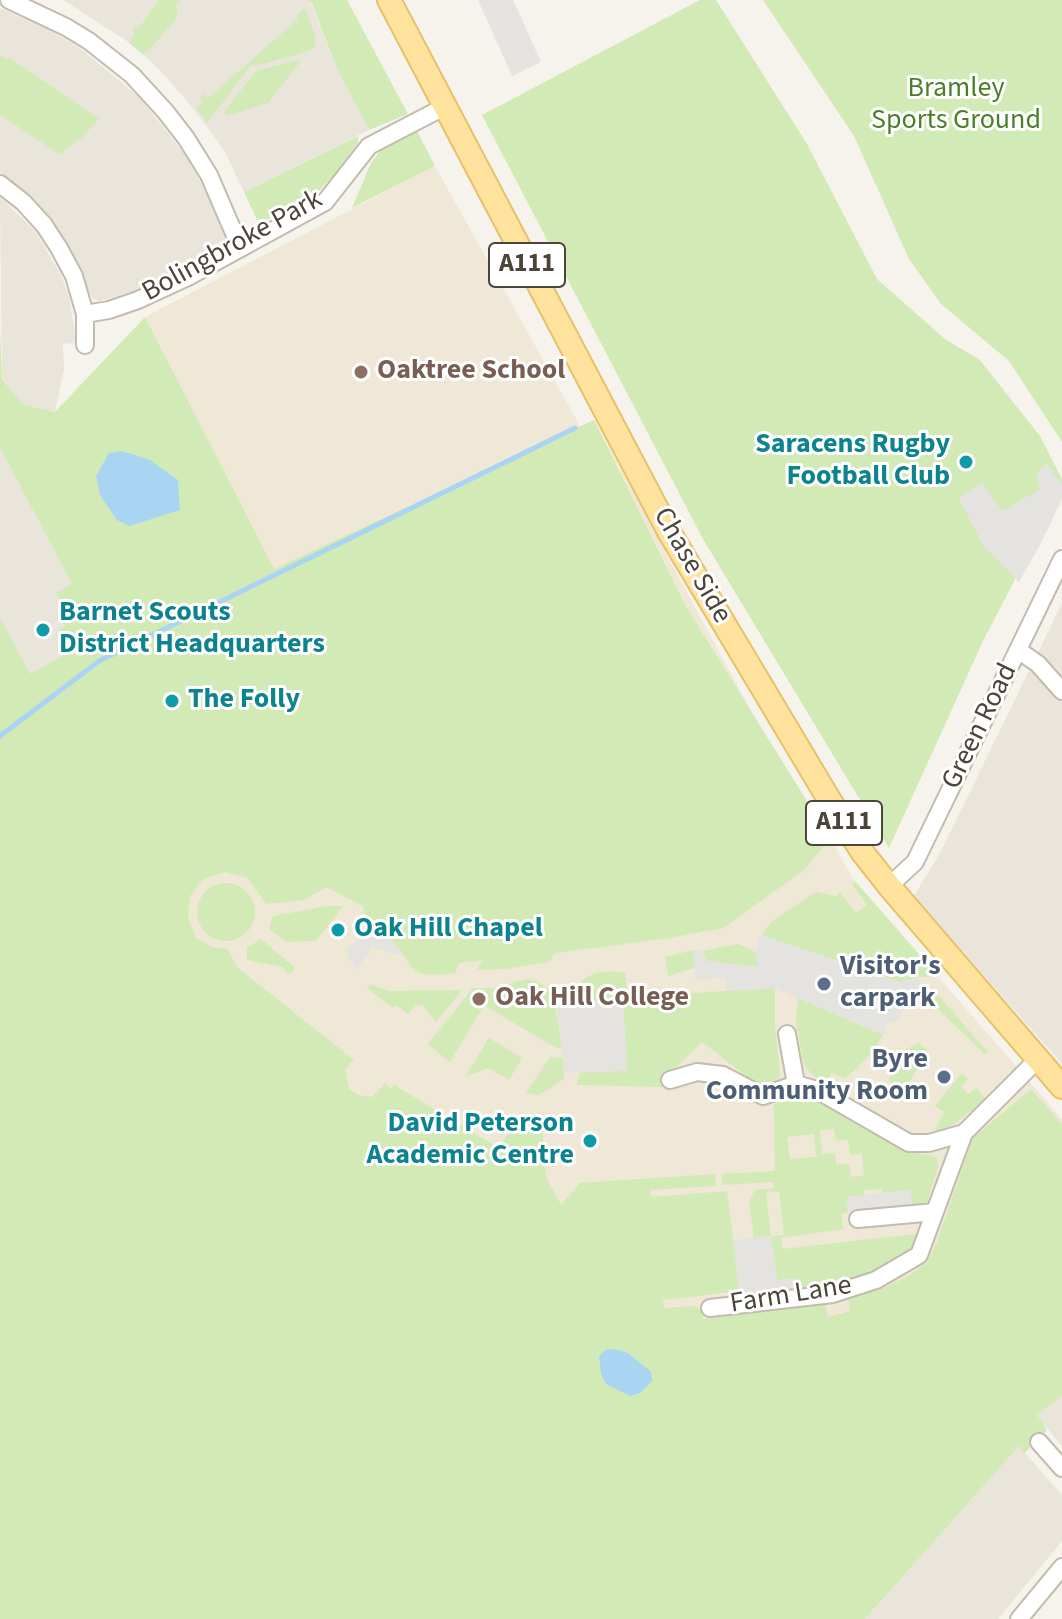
<!DOCTYPE html>
<html>
<head>
<meta charset="utf-8">
<style>
  body { margin:0 }
  canvas { display:block; background:#f6f3ec }
</style>
</head>
<body>
<canvas width="1062" height="1619"></canvas>
<script>
const ctx = document.querySelector('canvas').getContext('2d');
ctx.lineJoin = 'round';
function paint(path, color) { ctx.fillStyle = color; ctx.fill(path, 'evenodd'); }
const toPath = rows => new Path2D(rows.map(r => 'M' + r).join(''));
function strokePath(path, color, width, dash) { ctx.strokeStyle = color; ctx.lineWidth = width; ctx.lineCap = dash ? 'butt' : 'round'; ctx.setLineDash(dash || []); ctx.stroke(path); }
function write(font, color, halo, rows, align = 'center') {
  ctx.font = font + ' "Source Sans 3",sans-serif'; ctx.lineWidth = 6; ctx.setLineDash([]); ctx.textBaseline = 'middle'; ctx.strokeStyle = halo; ctx.fillStyle = color; for (const [text, x, y, turn = 0] of rows) {
    ctx.save(); ctx.translate(x, y); ctx.rotate((+turn || 0) * Math.PI / 180); ctx.textAlign = isNaN(turn) ? turn : align; if (halo) ctx.strokeText(text, 0, 0); ctx.fillText(text, 0, 0); ctx.restore();
  }
}
const residential = toPath([
  [63,0,307,0,311,4,337,69,369,130,244,192,224,150,193,108,157,67,127,41],
  [0,8,50,30,81,49,140,98,187,157,207,194,223,231,225,240,222,246,142,288,100,301,93,299,60,233,30,197,0,172],
  [0,197,35,231,61,275,70,300,76,343,63,344,64,369,55,412,23,404,2,378],
  [0,448,105,646,14,694,0,668],
  [1062,603,1062,1064,914,896,941,851],
  [1062,1396,1062,1446,1036,1415],
  [1019,1446,1062,1495,1062,1541,998,1619,865,1619]
]);
const education = toPath([
  [435,166,580,426,594,420,758,724,830,838,853,879,1062,1119,1062,1396,1037,1415,1047,1430,1025,1453,1019,1446,943,1529,0,1619,273,570,145,317]
]);
const green = toPath([
  [159,0,181,0,174,8,177,9,177,18,150,49,142,54,129,43,135,33,132,30,135,26,139,28],
  [307,0,347,0,408,114,369,130,337,69,312,4],
  [700,0,716,0,807,144,877,279,946,340,979,359,1040,436,1062,479,1062,489,983,641,889,848,703,539,482,115],
  [763,0,1062,0,1062,442,1009,361,941,304,909,259,854,136],
  [305,8,316,38,315,46,309,51,255,66,252,64,207,123,197,108,203,102,200,97,204,94,208,98,298,19,296,16],
  [0,56,13,60,99,119,81,138,59,154,0,115],
  [297,60,300,62,268,103,227,116,224,112,256,71],
  [417,131,435,166,352,208,371,163,386,144],
  [358,136,358,143,338,170,318,192,259,224,244,192],
  [145,317,274,569,594,420,685,605,830,838,804,870,723,928,670,938,555,953,549,962,505,969,477,970,482,960,459,963,455,973,445,974,428,975,414,971,399,948,392,941,369,935,363,906,326,887,304,900,266,904,248,878,224,872,203,879,190,896,188,918,196,938,212,947,227,949,238,968,354,1060,345,1070,349,1089,358,1095,372,1097,385,1083,391,1089,394,1085,499,1148,519,1114,524,1123,542,1125,546,1177,561,1205,580,1183,715,1174,716,1186,650,1190,651,1197,727,1191,740,1291,663,1300,664,1308,695,1306,702,1310,703,1319,825,1303,828,1317,850,1311,848,1298,883,1288,910,1275,927,1262,937,1242,973,1138,1031,1089,1062,1124,1062,1396,1037,1415,1047,1430,1025,1453,1019,1446,865,1619,0,1619,0,618,30,674,70,652,59,629,65,626,61,618,67,614,56,593,72,584,0,448,0,327,2,379,23,404,55,412],
  [856,882,939,977,918,977,900,982,761,935,771,922,816,892,836,896,840,892,856,913,867,905,852,884],
  '197 912a29 29 0 1 1 58 0a29 29 0 1 1-58 0Z',
  [327,906,343,906,316,941,286,942,269,929,273,916],
  [261,939,295,968,290,975,282,967,247,960,247,948],
  [739,944,755,952,758,967,706,961,703,951],
  [693,950,695,968,668,976,665,957],
  [608,971,625,973,628,997,775,988,775,1026,780,1074,778,1082,764,1087,755,1083,702,1042,669,1074,670,1080,665,1087,577,1085,580,1072,627,1070,623,1001,572,1001,583,979,595,973],
  [527,979,538,981,553,993,562,1048,556,1048,484,1005,450,1062,428,1044,473,988,493,988],
  [370,984,389,991,462,990,436,1022,422,1005,416,1005,408,1014,396,1005,393,1008,367,988],
  [930,990,941,998,977,1040,988,1052,985,1054,920,992],
  [798,998,883,1035,868,1057,845,1079,832,1073,826,1083,814,1076,804,1065,796,1022],
  [489,1038,522,1058,509,1080,488,1068,465,1077],
  [919,1043,928,1051,905,1089,898,1089,892,1085,889,1080,892,1063,903,1051],
  [550,1057,563,1059,564,1079,539,1095,526,1093],
  [962,1073,968,1079,961,1086,968,1094,976,1088,986,1099,953,1125,934,1132,944,1112,935,1106],
  [798,1093,805,1093,813,1097,905,1152,935,1156,939,1164,927,1202,912,1206,910,1190,882,1193,881,1189,864,1190,864,1195,847,1197,848,1212,841,1214,843,1229,781,1238,783,1249,915,1234,916,1243,908,1256,855,1282,796,1294,777,1280,771,1236,754,1238,749,1201,755,1190,774,1188,773,1182,723,1185,721,1174,775,1171,774,1104],
  [834,1129,836,1141,848,1140,850,1155,862,1154,864,1175,851,1177,849,1164,836,1165,835,1153,822,1154,820,1131],
  [814,1134,816,1157,790,1159,787,1137],
  [779,1191,784,1235,771,1236,766,1193]
]);
const parking = toPath([
  [478,0,513,0,541,62,512,76],
  [1047,464,1062,485,1062,499,1040,545,1019,582,984,547,958,497,983,483,1002,511,1040,489,1036,473],
  [363,935,392,941,403,956,372,947,357,969,348,956,348,948],
  [761,935,899,982,918,977,922,986,895,1023,888,1021,883,1035,775,988,727,991,725,978,696,980,693,950,703,951,707,961,758,967,755,952],
  [556,1001,623,1001,627,1071,565,1073],
  [910,1190,912,1206,848,1212,847,1197],
  [771,1236,777,1280,794,1278,796,1294,740,1299,733,1240]
]);
const water = toPath([
  [122,451,150,460,178,480,180,510,129,526,117,520,100,495,96,476,109,453],
  [614,1349,628,1353,651,1372,652,1381,640,1393,630,1396,606,1384,601,1374,599,1356,606,1350]
]);
const stream = toPath([
  [0,736,99,661,575,428]
]);
const minor = toPath([
  [9,0,66,27,89,41,132,75,165,111,186,138,209,175,240,247],
  [0,184,23,202,44,225,59,248,74,276,85,314,85,345],
  [85,314,109,310,138,300,188,277,325,202,369,146,446,106],
  [1018,650,1038,664,1062,691],
  [889,886,915,862,1062,559],
  [787,1034,796,1084,817,1090,909,1143,929,1143,964,1133],
  [670,1080,697,1072,723,1075,763,1096,796,1084],
  [858,1219,935,1212],
  [710,1308,833,1294,876,1280,919,1255,964,1133,1038,1059],
  [1039,1442,1062,1468],
  [1019,1619,1062,1567]
]);
const major = toPath([
  [389,0,668,530,830,801,863,853,889,886,1062,1087]
]);
const markers = [
  [361,372,8,"#8d6e63"],
  [966,462,8,"#0f9aa8"],
  [43,630,8,"#0f9aa8"],
  [172,701,8,"#0f9aa8"],
  [338,930,8,"#0f9aa8"],
  [824,984,8,"#5c6f8a"],
  [479,999,8,"#8d6e63"],
  [944,1077,8,"#5c6f8a"],
  [590,1141,8,"#0f9aa8"]
];
const shields = [
  [527,265,76],
  [844,823,76]
];
const shieldNames = [
  ["A111",527,265],
  ["A111",844,823]
];
const parkNames = [
  ["Bramley",956,90],
  ["Sports Ground",956,122]
];
const streetNames = [
  ["Bolingbroke Park",233,247,-29],
  ["Chase Side",691,566,60],
  ["Green Road",981,727,-64],
  ["Farm Lane",791,1296,-9]
];
const educationNames = [
  ["Oaktree School",377,372],
  ["Oak Hill College",495,999]
];
const cultureNames = [
  ["Saracens Rugby",950,446,"right"],
  ["Football Club",950,478,"right"],
  ["Barnet Scouts",59,614],
  ["District Headquarters",59,646],
  ["The Folly",188,701],
  ["Oak Hill Chapel",354,930],
  ["David Peterson",574,1125,"right"],
  ["Academic Centre",574,1157,"right"]
];
const serviceNames = [
  ["Visitor's",840,968],
  ["carpark",840,1000],
  ["Byre",928,1061,"right"],
  ["Community Room",928,1093,"right"]
];
paint(residential, '#eae5da');
paint(education, '#efe8d6');
paint(green, '#d2eab5');
paint(parking, '#e5e3e0');
paint(water, '#a9d4f2');
strokePath(stream, '#a9d4f2', 5);
strokePath(minor, '#c2bbae', 20);
strokePath(major, '#e6c16a', 26);
strokePath(minor, '#fff', 16);
strokePath(major, '#ffe39c', 22);
for (const [x, y, r, color] of markers) { const dot = new Path2D(); dot.arc(x, y, r, 0, 2 * Math.PI); ctx.fillStyle = color; ctx.fill(dot); strokePath(dot, '#fff', 3); }
for (const [x, y, w] of shields) { const box = new Path2D(); box.roundRect(x - w / 2, y - 22, w, 44, 6); ctx.fillStyle = '#fff'; ctx.fill(box); strokePath(box, '#4b4439', 2); }
write('bold 26px', '#4b4439', null, shieldNames);
write('28px', '#4a7f2a', '#fff', parkNames);
write('28px', '#4b4439', '#fff', streetNames);
write('bold 28px', '#785e54', '#fff', educationNames, 'left');
write('bold 28px', '#0d838f', '#fff', cultureNames, 'left');
write('bold 28px', '#4e5e75', '#fff', serviceNames, 'left');
</script>
</body>
</html>
